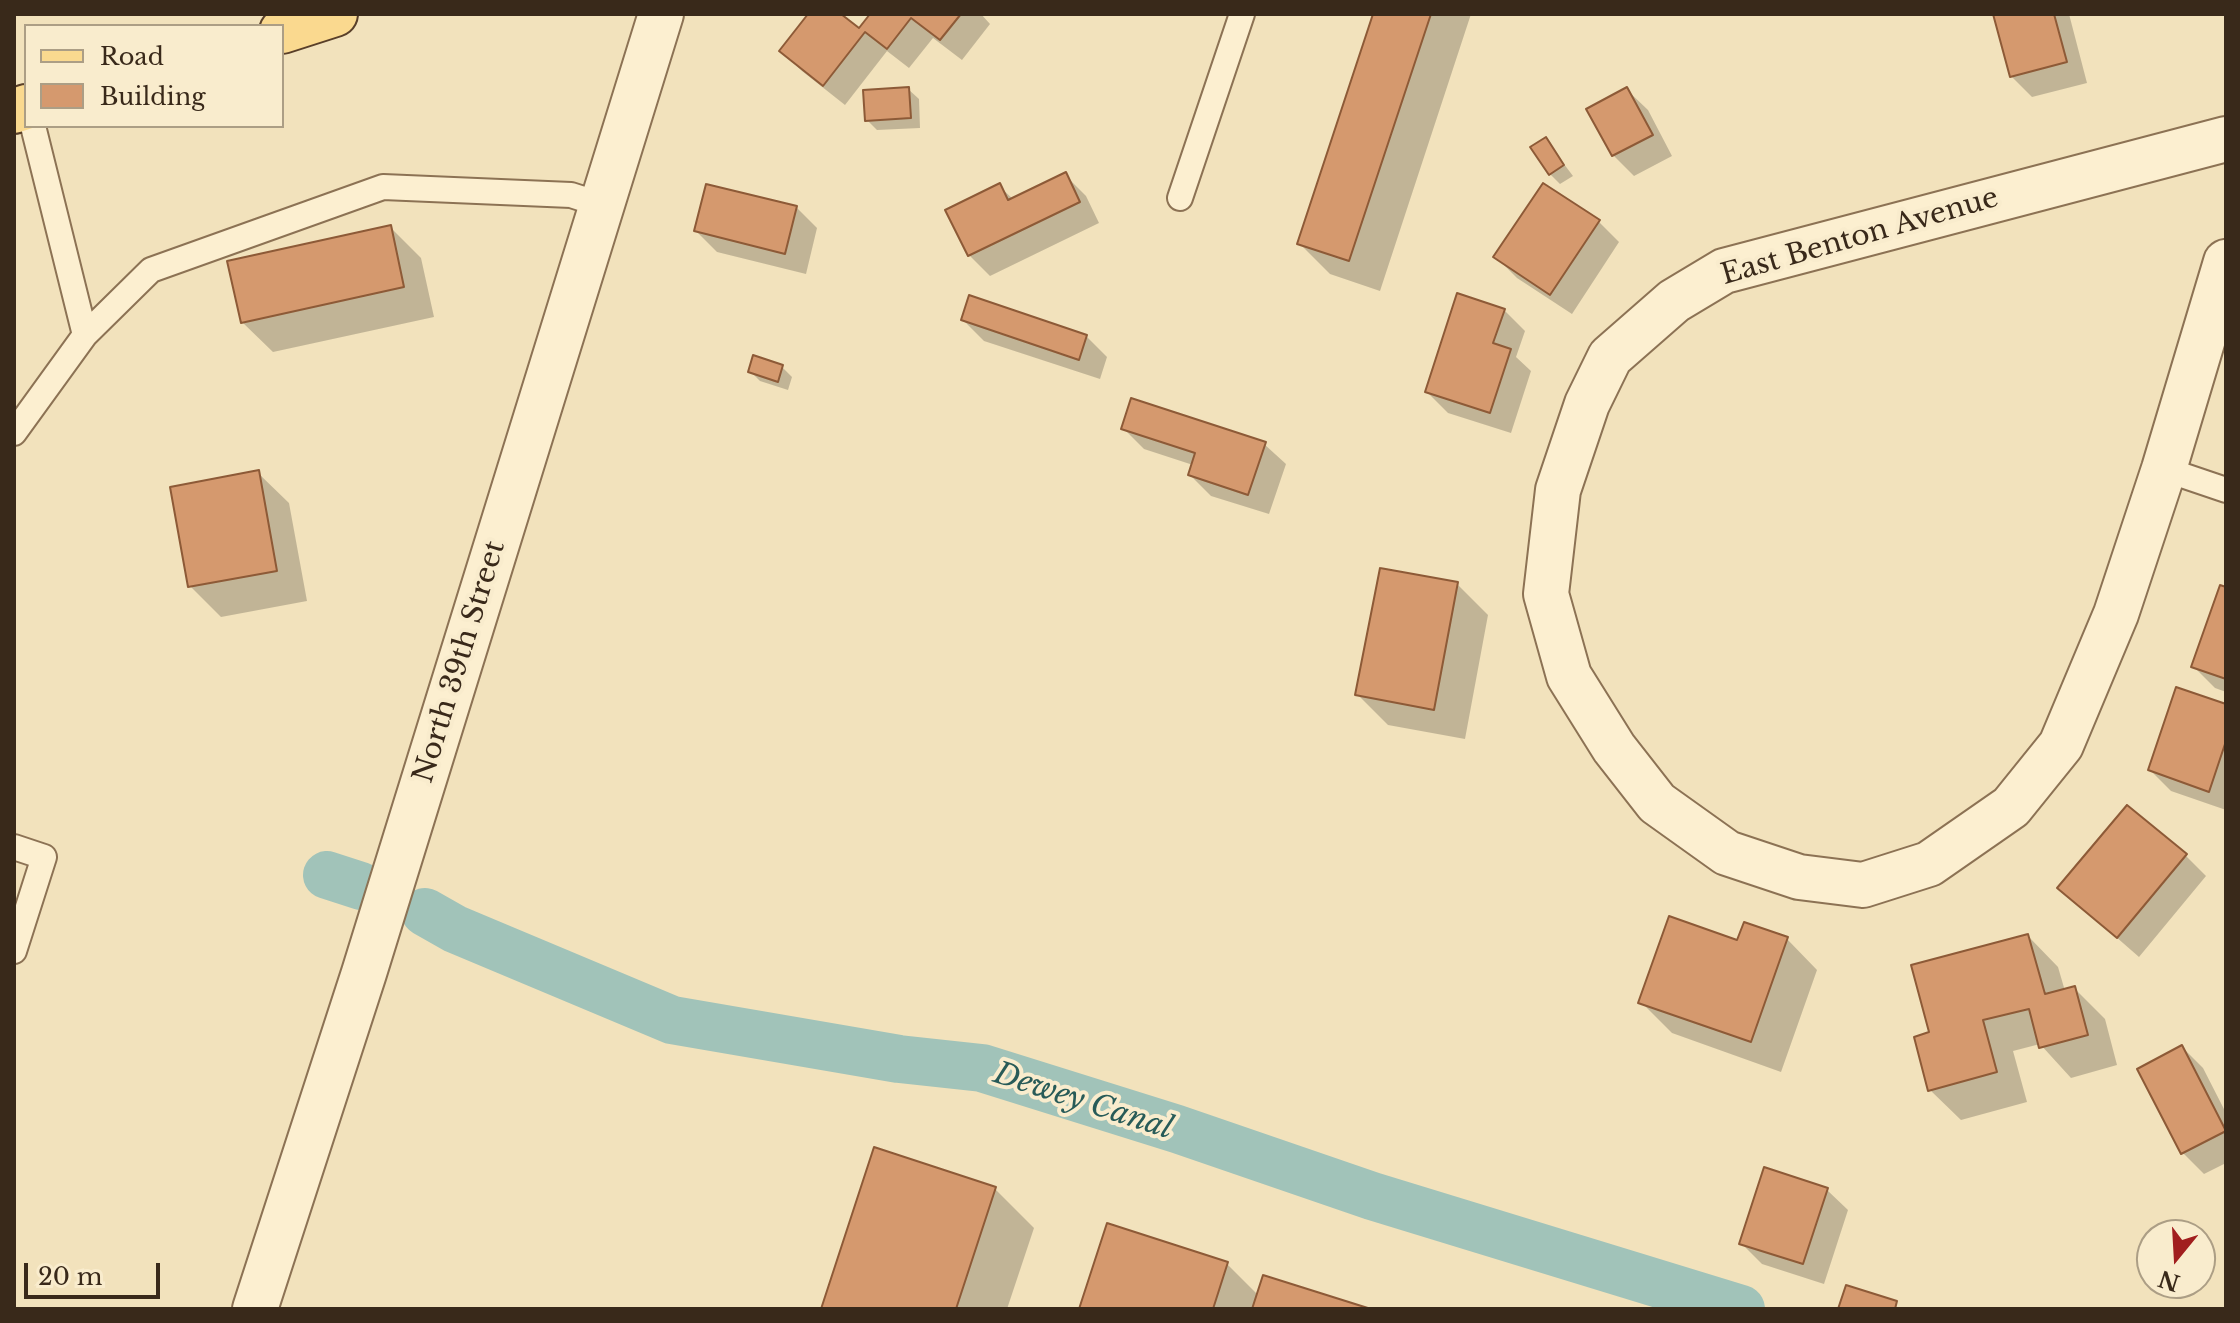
<!DOCTYPE html>
<html>
<head>
<meta charset="utf-8">
<style>
  body { margin:0 }
  #map { position:relative; width:2240px; height:1323px; overflow:hidden; background:#f2e2bc; font-family:"Libre Baskerville",serif }
  canvas { display:block }
  .frame { position:absolute; inset:0; border:16px solid #39291a; pointer-events:none }
  .legend { position:absolute; left:24px; top:24px; width:260px; height:104px; box-sizing:border-box; background:#f9eccd; border:2px solid #ac9e85; margin:0; padding:10px 14px; list-style:none; font-size:24px; color:#39291a }
  .legend li { display:flex; align-items:center; gap:16px; height:40px }
  .legend b { width:40px; border:2px solid #ac9e85 }
  .north { position:absolute; left:2136px; top:1219px; width:80px; height:80px; box-sizing:border-box; background:#f9eccd; border:2px solid #ac9e85; border-radius:50%; rotate:198deg; font-size:22px; font-weight:700; line-height:32px; text-align:center; color:#39291a }
  .north::after { content:''; display:block; margin:auto; width:28px; height:36px; background:#a11e1e; clip-path:polygon(50% 0,100% 100%,50% 72%,0 100%) }
  .scale { position:absolute; left:24px; top:1263px; width:136px; height:36px; box-sizing:border-box; border:4px solid #39291a; border-top:0; padding-left:10px; font-size:24px; line-height:28px; white-space:nowrap; color:#39291a; -webkit-text-stroke:6px #f9eccd; paint-order:stroke }
</style>
</head>
<body>
<div id="map">
<canvas width="2240" height="1323"></canvas>
<div class="frame"></div>
<ul class="legend">
<li><b style="height:10px;background:#fad98f"></b>Road</li>
<li><b style="height:22px;background:#d5996e"></b>Building</li>
</ul>
<div class="north">N</div>
<div class="scale">20 m</div>
</div>
<script>
const ctx = document.querySelector('canvas').getContext('2d');
ctx.lineJoin = 'round';
function paint(path, color) { ctx.fillStyle = color; ctx.fill(path, 'evenodd'); }
const toPath = rows => new Path2D(rows.map(r => 'M' + r).join(''));
function strokePath(path, color, width, dash) { ctx.strokeStyle = color; ctx.lineWidth = width; ctx.lineCap = dash ? 'butt' : 'round'; ctx.setLineDash(dash || []); ctx.stroke(path); }
function write(font, color, halo, rows, align = 'center') {
  ctx.font = font + ' "Libre Baskerville",serif'; ctx.lineWidth = 8; ctx.setLineDash([]); ctx.textBaseline = 'middle'; ctx.strokeStyle = halo; ctx.fillStyle = color; for (const [text, x, y, turn = 0] of rows) {
    ctx.save(); ctx.translate(x, y); ctx.rotate((+turn || 0) * Math.PI / 180); ctx.textAlign = isNaN(turn) ? turn : align; if (halo) ctx.strokeText(text, 0, 0); ctx.fillText(text, 0, 0); ctx.restore();
  }
}
const shadow = toPath([
  [810,14,838,14,859,31,872,14,981,14,990,24,962,60,933,38,909,68,887,51,845,105,802,71,781,50],
  [1375,14,1471,14,1380,291,1330,274,1299,243],
  [1995,14,2069,14,2087,83,2032,97,2011,76],
  [908,89,919,99,920,128,877,130,867,120],
  [1627,90,1648,110,1672,156,1634,176,1613,155],
  [1545,139,1573,176,1560,184,1550,174],
  [1065,175,1086,196,1099,223,990,276,969,255,999,186,1014,200],
  [796,207,817,228,806,274,717,252,696,231],
  [1598,221,1619,242,1572,314,1517,278,1496,257],
  [390,227,421,258,434,317,273,352,242,322],
  [1504,310,1525,331,1516,357,1531,371,1511,433,1448,413,1427,392],
  [963,320,1086,336,1107,357,1100,379,984,341],
  [782,367,792,377,788,390,760,381,750,371],
  [1123,428,1264,444,1286,464,1269,514,1211,496,1190,475,1193,465,1144,449],
  [258,473,289,503,307,601,221,617,190,586],
  [1457,584,1488,615,1465,739,1388,725,1358,695],
  [2226,589,2226,692,2215,688,2194,667],
  [2226,707,2226,810,2171,791,2150,770],
  [2185,855,2206,876,2139,957,2060,888],
  [2028,936,2058,967,2065,991,2074,988,2105,1019,2117,1065,2071,1078,2040,1044,2013,1051,2027,1102,1961,1120,1930,1090,1931,1033],
  [1787,939,1817,970,1781,1072,1672,1033,1641,1002,1738,942],
  [2182,1047,2203,1068,2226,1113,2226,1163,2204,1174,2183,1153,2139,1069],
  [995,1189,1034,1228,1007,1309,823,1309],
  [1827,1190,1848,1210,1824,1284,1762,1264,1741,1243],
  [1227,1264,1259,1296,1365,1309,1081,1309]
]);
const canal = toPath([
  [327,875,361,886],
  [425,912,455,929,672,1020,899,1059,982,1068,1177,1129,1372,1196,1741,1309]
]);
const building = toPath([
  [808,14,841,14,859,28,870,14,961,14,940,40,911,18,887,49,865,32,823,86,779,51,808,14],
  [1373,14,1431,14,1349,261,1297,244,1373,14],
  [1993,14,2054,14,2067,62,2010,77,1993,14],
  [909,87,911,118,865,121,863,90,909,87],
  [1627,87,1653,135,1612,156,1586,109,1627,87],
  [1546,137,1564,165,1549,175,1530,147,1546,137],
  [1066,172,1080,202,968,256,945,210,1000,183,1008,200,1066,172],
  [1543,183,1600,220,1550,295,1493,257,1543,183],
  [706,184,797,206,785,254,694,231,706,184],
  [391,225,404,287,241,323,227,261,391,225],
  [1457,293,1505,309,1493,343,1511,349,1490,413,1425,392,1457,293],
  [969,295,1087,335,1079,360,961,320,969,295],
  [753,355,783,365,778,382,748,372,753,355],
  [1131,398,1266,442,1248,495,1188,475,1195,453,1121,429,1131,398],
  [259,470,277,571,188,587,170,487,259,470],
  [1380,568,1458,582,1434,710,1355,695,1380,568],
  [2220,585,2226,587,2226,679,2191,667,2220,585],
  [2176,687,2226,704,2226,741,2209,792,2148,770,2176,687],
  [2127,805,2187,854,2117,938,2057,888,2127,805],
  [1669,916,1737,940,1744,922,1788,937,1751,1042,1638,1003,1669,916],
  [2028,934,2045,994,2075,986,2088,1035,2039,1048,2029,1009,1983,1020,1997,1072,1928,1091,1914,1037,1929,1032,1911,965,2028,934],
  [2182,1045,2226,1131,2181,1154,2137,1069,2182,1045],
  [874,1147,996,1187,956,1309,821,1309,874,1147],
  [1764,1167,1828,1188,1803,1264,1739,1244,1764,1167],
  [1107,1223,1228,1262,1213,1309,1079,1309,1107,1223],
  [1263,1275,1371,1309,1252,1309,1263,1275],
  [1846,1285,1897,1301,1895,1309,1838,1309,1846,1285]
]);
const service = toPath([
  [33,126,85,335],
  [1180,198,1242,14],
  [14,433,85,335,151,270,383,187,571,195,602,205],
  [2164,469,2226,490],
  [14,847,44,857,14,951]
]);
const minor = toPath([
  [2226,139,1724,271,1674,301,1610,357,1587,404,1558,490,1546,594,1569,676,1614,748,1657,803,1727,853,1799,877,1863,885,1929,864,2011,807,2061,745,2116,614,2164,469,2226,262],
  [255,1309,364,973,661,14]
]);
const primary = toPath([
  [282,31,335,14],
  [14,111,26,107]
]);
const streetNames = [
  ["East Benton Avenue",1860,237,-16],
  ["North 39th Street",460,662,-73]
];
const waterNames = [
  ["Dewey Canal",1083,1102,18]
];
paint(shadow, '#0003');
strokePath(canal, '#a1c3b9', 48);
paint(building, '#d5996e');
strokePath(building, '#8d5a37', 2);
strokePath(service, '#8c7254', 28);
strokePath(minor, '#8c7254', 48);
strokePath(primary, '#593f29', 48);
strokePath(service, '#fcefd0', 24);
strokePath(minor, '#fcefd0', 44);
strokePath(primary, '#fad98f', 44);
write('28px', '#39291a', '#f9eccd', streetNames);
write('italic 30px', '#285b58', '#f9eccd', waterNames);
</script>
</body>
</html>
